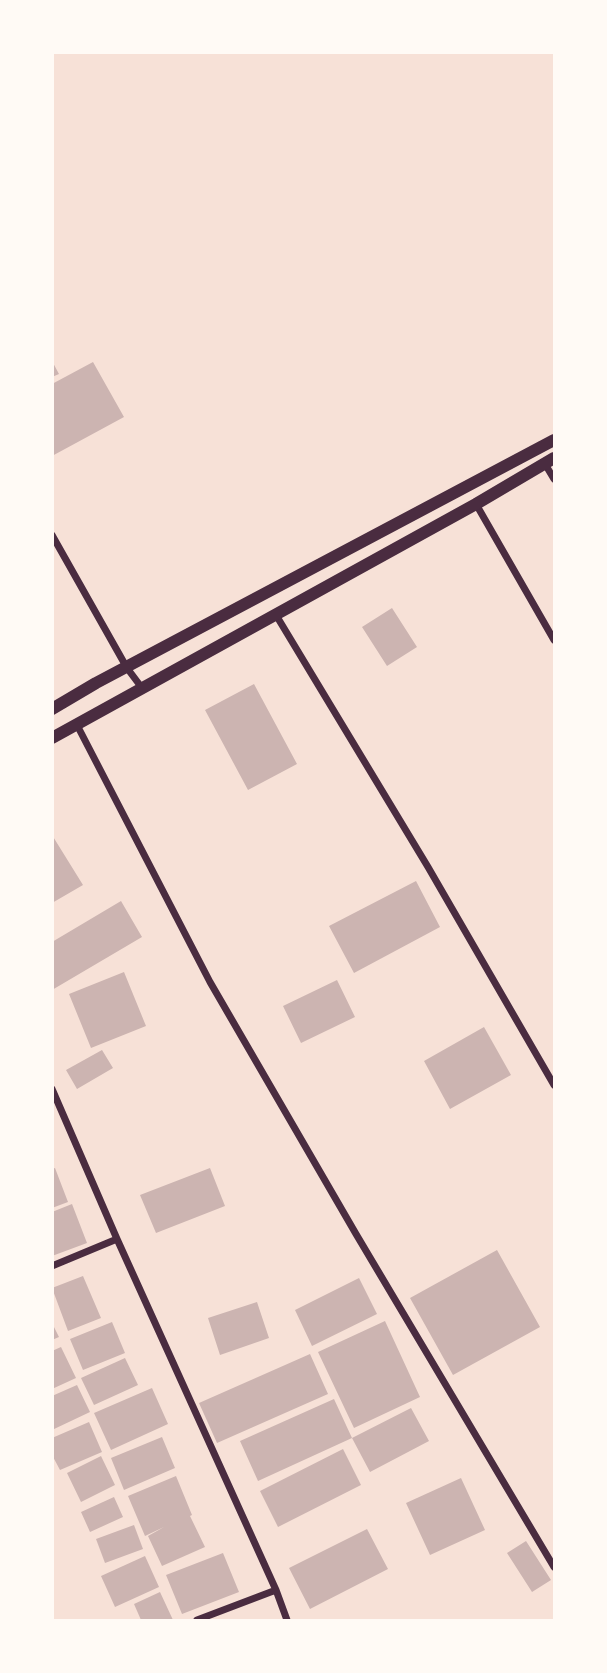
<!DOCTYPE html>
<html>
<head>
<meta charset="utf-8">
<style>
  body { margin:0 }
  #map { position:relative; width:607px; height:1673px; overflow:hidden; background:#f7e1d7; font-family:"Public Sans",sans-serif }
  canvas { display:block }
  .frame { position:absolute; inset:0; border:54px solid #fffaf5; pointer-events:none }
</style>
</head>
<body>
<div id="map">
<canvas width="607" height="1673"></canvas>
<div class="frame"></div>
</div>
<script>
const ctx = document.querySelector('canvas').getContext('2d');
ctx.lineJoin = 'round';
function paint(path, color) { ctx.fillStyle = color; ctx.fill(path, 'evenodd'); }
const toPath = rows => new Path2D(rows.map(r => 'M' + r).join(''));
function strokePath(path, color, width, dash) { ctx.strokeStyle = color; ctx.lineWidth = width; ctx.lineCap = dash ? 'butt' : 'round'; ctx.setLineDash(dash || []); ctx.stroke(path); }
const building = toPath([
  [52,361,59,374,52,377],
  [93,362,124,417,52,456,52,384],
  [392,608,417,647,387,666,362,627],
  [254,684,297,764,248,790,205,710],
  [52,835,83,885,52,903],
  [416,881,440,927,354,973,329,926],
  [121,901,142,937,52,990,52,942],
  [124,972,146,1026,91,1048,69,994],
  [337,980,355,1017,301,1043,283,1006],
  [484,1027,511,1075,450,1109,424,1061],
  [102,1050,113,1068,77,1089,66,1070],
  [55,1168,68,1202,52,1208,52,1169],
  [210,1168,225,1206,156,1233,140,1195],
  [72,1204,87,1243,52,1256,52,1212],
  [497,1250,540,1327,453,1375,410,1298],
  [83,1276,101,1318,68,1331,52,1288],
  [359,1278,377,1314,312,1346,295,1310],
  [257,1302,269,1338,220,1355,208,1318],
  [385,1321,420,1397,354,1428,318,1352],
  [112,1322,125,1353,83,1370,70,1339],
  [52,1323,59,1337,52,1340],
  [61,1347,76,1378,52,1389,52,1351],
  [310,1354,328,1394,217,1443,199,1403],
  [125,1358,138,1385,94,1405,81,1378],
  [77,1385,90,1412,52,1430,52,1396],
  [152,1388,168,1424,111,1450,94,1413],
  [334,1399,352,1438,258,1481,240,1441],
  [411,1408,429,1441,370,1472,352,1438],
  [89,1422,102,1452,60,1470,52,1455,52,1438],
  [162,1437,175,1468,124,1490,111,1458],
  [343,1449,361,1485,278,1527,260,1491],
  [101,1456,115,1485,81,1502,67,1473],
  [176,1476,192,1515,190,1516,205,1547,162,1566,148,1536,164,1527,145,1536,128,1496],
  [461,1478,485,1530,430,1555,406,1503],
  [114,1497,123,1517,90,1532,81,1512],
  [134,1525,143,1549,105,1563,96,1539],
  [367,1529,388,1569,310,1609,289,1568],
  [526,1541,551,1580,532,1592,507,1553],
  [223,1553,239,1592,182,1614,166,1575],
  [145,1556,159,1587,115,1607,101,1576],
  [160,1592,173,1620,141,1620,134,1604]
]);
const minor = toPath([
  [545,464,554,479],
  [476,504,554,640],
  [52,535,127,668,142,688],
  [276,615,428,867,554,1085],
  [77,725,210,982,356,1234,554,1567],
  [52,1089,117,1239,276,1590,287,1620],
  [52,1266,117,1239],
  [197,1620,276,1590]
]);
const tertiary = toPath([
  [52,709,96,683,554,440],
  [52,738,476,504,554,458]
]);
paint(building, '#ccb4b1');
strokePath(minor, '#4a2c40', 7);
strokePath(tertiary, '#4a2c40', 12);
</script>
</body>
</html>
